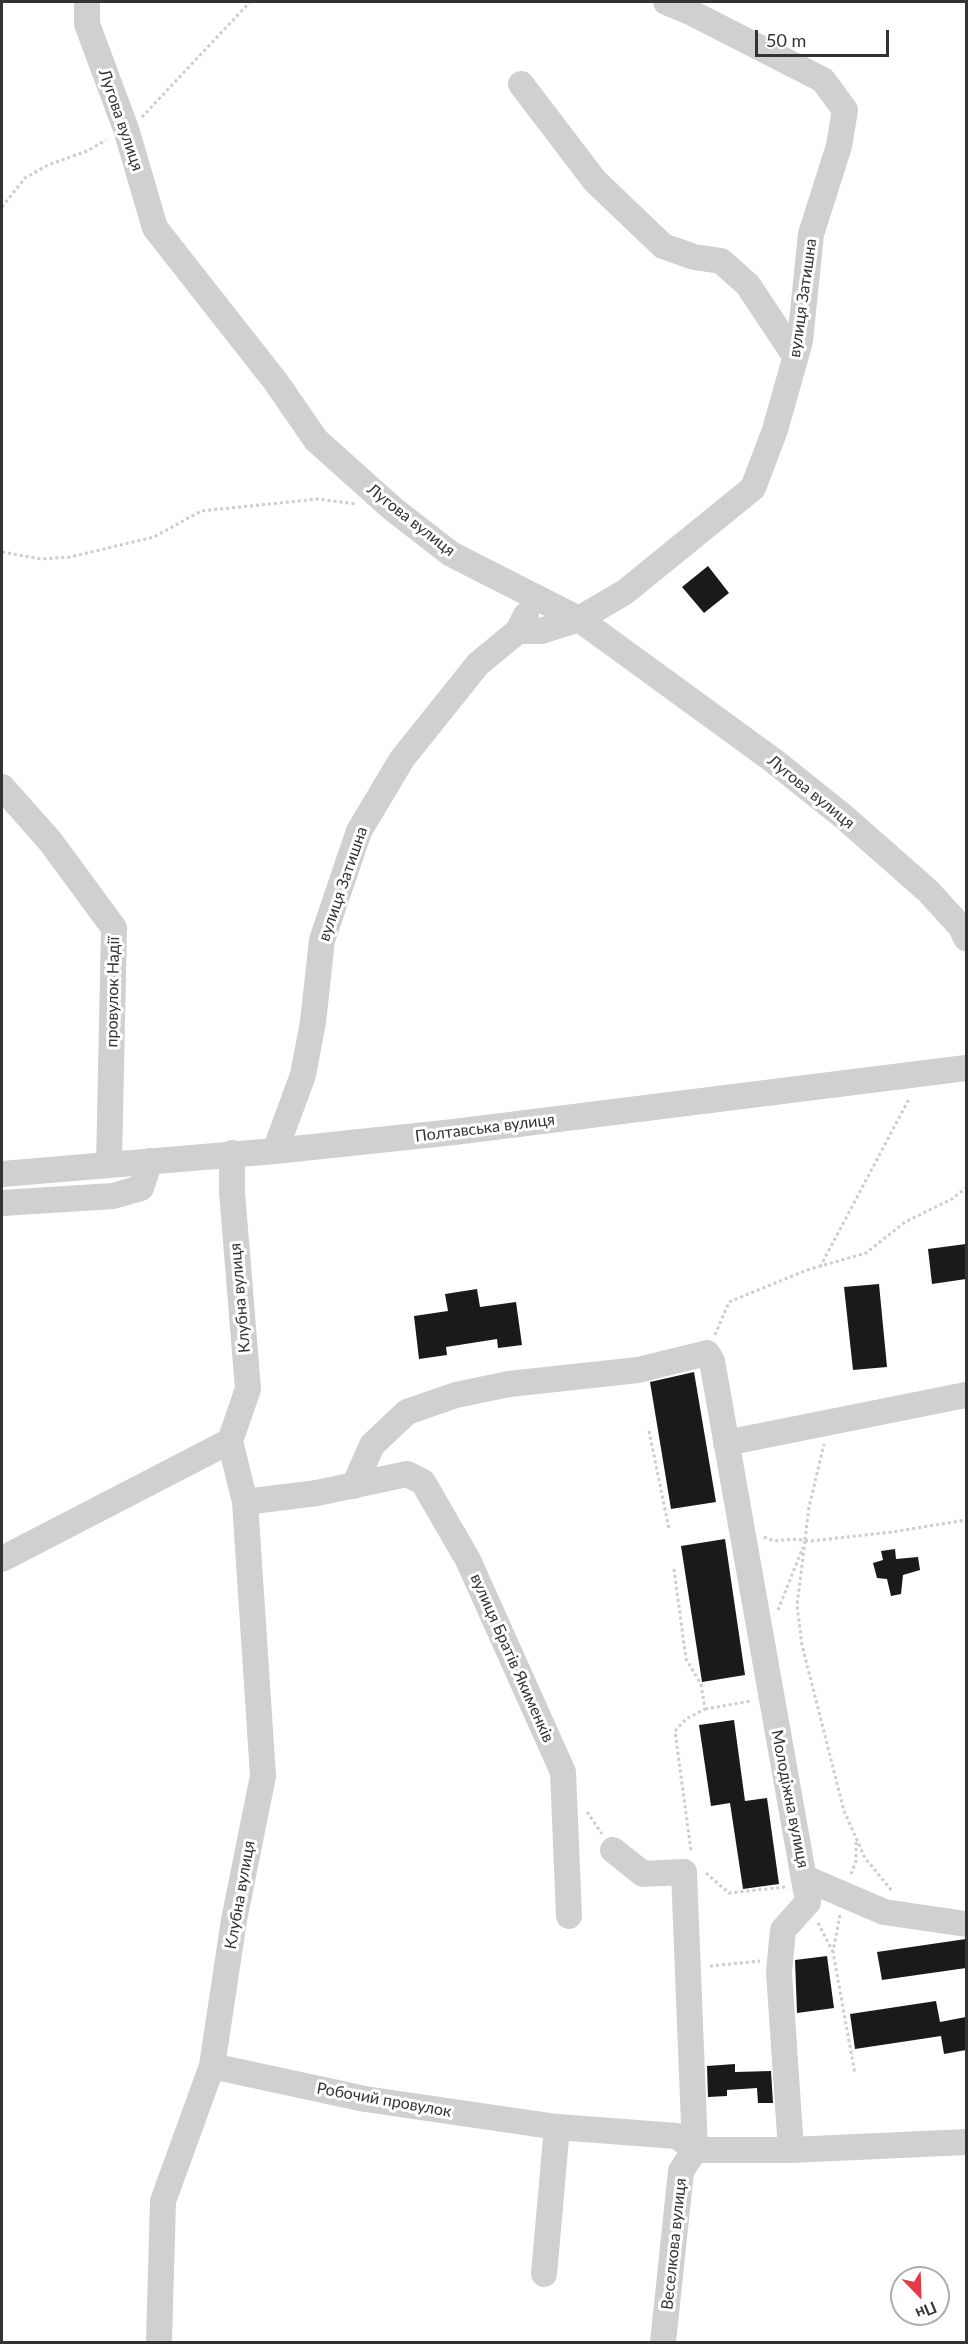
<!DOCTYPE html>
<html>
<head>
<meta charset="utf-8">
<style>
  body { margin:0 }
  #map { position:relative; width:968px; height:2344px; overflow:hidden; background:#fff; font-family:Lato,sans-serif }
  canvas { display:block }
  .frame { position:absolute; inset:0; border:3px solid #333; pointer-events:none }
  .north { position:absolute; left:890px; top:2266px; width:60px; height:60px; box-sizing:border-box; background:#fff; border:2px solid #adadad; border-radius:50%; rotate:157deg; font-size:16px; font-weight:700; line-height:24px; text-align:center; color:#333 }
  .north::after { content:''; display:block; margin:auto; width:21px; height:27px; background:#e63946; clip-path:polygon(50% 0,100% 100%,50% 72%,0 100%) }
  .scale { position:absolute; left:755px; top:30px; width:134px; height:27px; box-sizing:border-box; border:3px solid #333; border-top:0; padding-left:8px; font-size:18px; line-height:21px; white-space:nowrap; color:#333; -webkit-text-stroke:4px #fff; paint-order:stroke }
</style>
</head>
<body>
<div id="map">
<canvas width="968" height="2344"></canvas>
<div class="frame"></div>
<div class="north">Пн</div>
<div class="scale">50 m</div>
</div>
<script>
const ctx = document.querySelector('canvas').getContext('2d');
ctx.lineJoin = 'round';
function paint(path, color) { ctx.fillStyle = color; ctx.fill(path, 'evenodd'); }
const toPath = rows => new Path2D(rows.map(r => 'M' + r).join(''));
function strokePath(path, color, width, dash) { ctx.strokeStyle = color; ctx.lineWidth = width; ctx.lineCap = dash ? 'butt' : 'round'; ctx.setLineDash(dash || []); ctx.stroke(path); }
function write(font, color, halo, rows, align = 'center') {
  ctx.font = font + ' Lato,sans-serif'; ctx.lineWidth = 6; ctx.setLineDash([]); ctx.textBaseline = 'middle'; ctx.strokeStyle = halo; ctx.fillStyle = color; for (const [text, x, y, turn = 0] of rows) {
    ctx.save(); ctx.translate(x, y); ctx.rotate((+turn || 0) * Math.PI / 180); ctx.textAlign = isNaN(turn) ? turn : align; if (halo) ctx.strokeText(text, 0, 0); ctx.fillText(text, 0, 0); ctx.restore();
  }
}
const building = toPath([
  [708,566,729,593,704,613,682,587],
  [966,1244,966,1279,932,1284,928,1249],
  [879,1284,887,1367,853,1370,844,1287],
  [477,1289,480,1307,516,1302,522,1345,498,1348,497,1339,446,1347,447,1355,419,1359,414,1316,448,1311,445,1294],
  [694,1372,716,1502,671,1509,650,1382],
  [725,1539,745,1675,702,1682,681,1546],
  [895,1549,896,1559,918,1557,920,1570,903,1575,901,1594,891,1596,887,1579,877,1578,873,1563,883,1560,881,1551],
  [734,1720,745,1801,767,1798,779,1884,743,1889,730,1803,711,1806,699,1725],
  [966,1939,966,1968,882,1980,877,1952],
  [827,1956,834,2008,797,2013,795,1960],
  [936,2001,940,2022,966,2017,966,2050,944,2054,941,2036,855,2049,850,2014],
  [735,2064,735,2072,771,2071,773,2103,758,2103,757,2088,727,2090,727,2096,708,2097,707,2066]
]);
const path = toPath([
  [142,117,250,2],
  [2,207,25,178,48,165,87,151,106,140],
  [2,552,41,559,70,557,154,537,201,511,318,499,356,504],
  [820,1267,909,1099],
  [715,1335,729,1302,807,1270,866,1253,905,1222,952,1199,966,1188],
  [649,1431,669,1529],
  [764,1537,774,1541,792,1539,811,1541,892,1532,966,1520],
  [805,1540,809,1507,824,1444],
  [805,1541,797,1605,802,1645,844,1811,865,1858,892,1891],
  [674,1569,686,1659,701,1684,705,1709,686,1719,675,1731,691,1851],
  [778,1610,803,1547],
  [705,1709,751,1701],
  [587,1812,602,1834],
  [706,1873,729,1893,785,1887],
  [851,1874,856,1861,856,1840],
  [840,1915,833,1952,855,2074],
  [818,1923,833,1952],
  [710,1966,760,1961]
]);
const minor = toPath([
  [87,2,87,24,126,129,155,228,276,382,316,440,393,509,451,554,579,619,774,761,844,817,928,891,961,927,966,938],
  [521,84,595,181,663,246,694,257,721,261,748,285,795,356],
  [518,631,541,631,579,619,625,592,753,488,775,430,800,341,811,234,839,146,845,110,823,80,690,12,666,2],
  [2,787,50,841,114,928,109,1164],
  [275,1151,303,1075,313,1022,322,940,359,831,402,759,478,664,518,631,526,615],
  [2,1174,275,1151,454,1132,966,1068],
  [2,1203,113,1196,141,1188,150,1161],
  [726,1443,966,1395],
  [354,1486,372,1445,407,1412,456,1395,509,1384,638,1370,707,1353,712,1361,808,1902,783,1930,779,1972,791,2150],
  [245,1502,317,1493,407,1474,423,1482,468,1560,563,1772,569,1916],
  [2,1559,230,1441],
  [613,1850,643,1874,684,1872,695,2150],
  [805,1878,884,1912,966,1924],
  [212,2066,365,2099,557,2127],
  [695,2150,791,2150,966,2142],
  [544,2274,557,2127,677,2136,695,2150],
  [159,2342,163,2201,212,2066,234,1920,263,1776,245,1502,230,1441,248,1389,232,1192,232,1153],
  [663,2342,681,2171,695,2150]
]);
const streetNames = [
  ["Лугова вулиця",121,120,71],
  ["вулиця Затишна",803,298,-82],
  ["Лугова вулиця",411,520,38],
  ["Лугова вулиця",811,792,39],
  ["вулиця Затишна",343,884,-71],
  ["провулок Надії",113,992,-89],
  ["Полтавська вулиця",485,1128,-7],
  ["Клубна вулиця",240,1298,-95],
  ["вулиця Братів Якименків",512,1658,66],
  ["Молодіжна вулиця",790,1799,79],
  ["Клубна вулиця",240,1895,-80],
  ["Робочий провулок",384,2100,10],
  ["Веселкова вулиця",674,2244,-84]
];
paint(building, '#1a1a1a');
strokePath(path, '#cdcdcd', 3, [3, 3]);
strokePath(minor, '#d0d0d0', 26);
write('16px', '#333', '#fff', streetNames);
</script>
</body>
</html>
